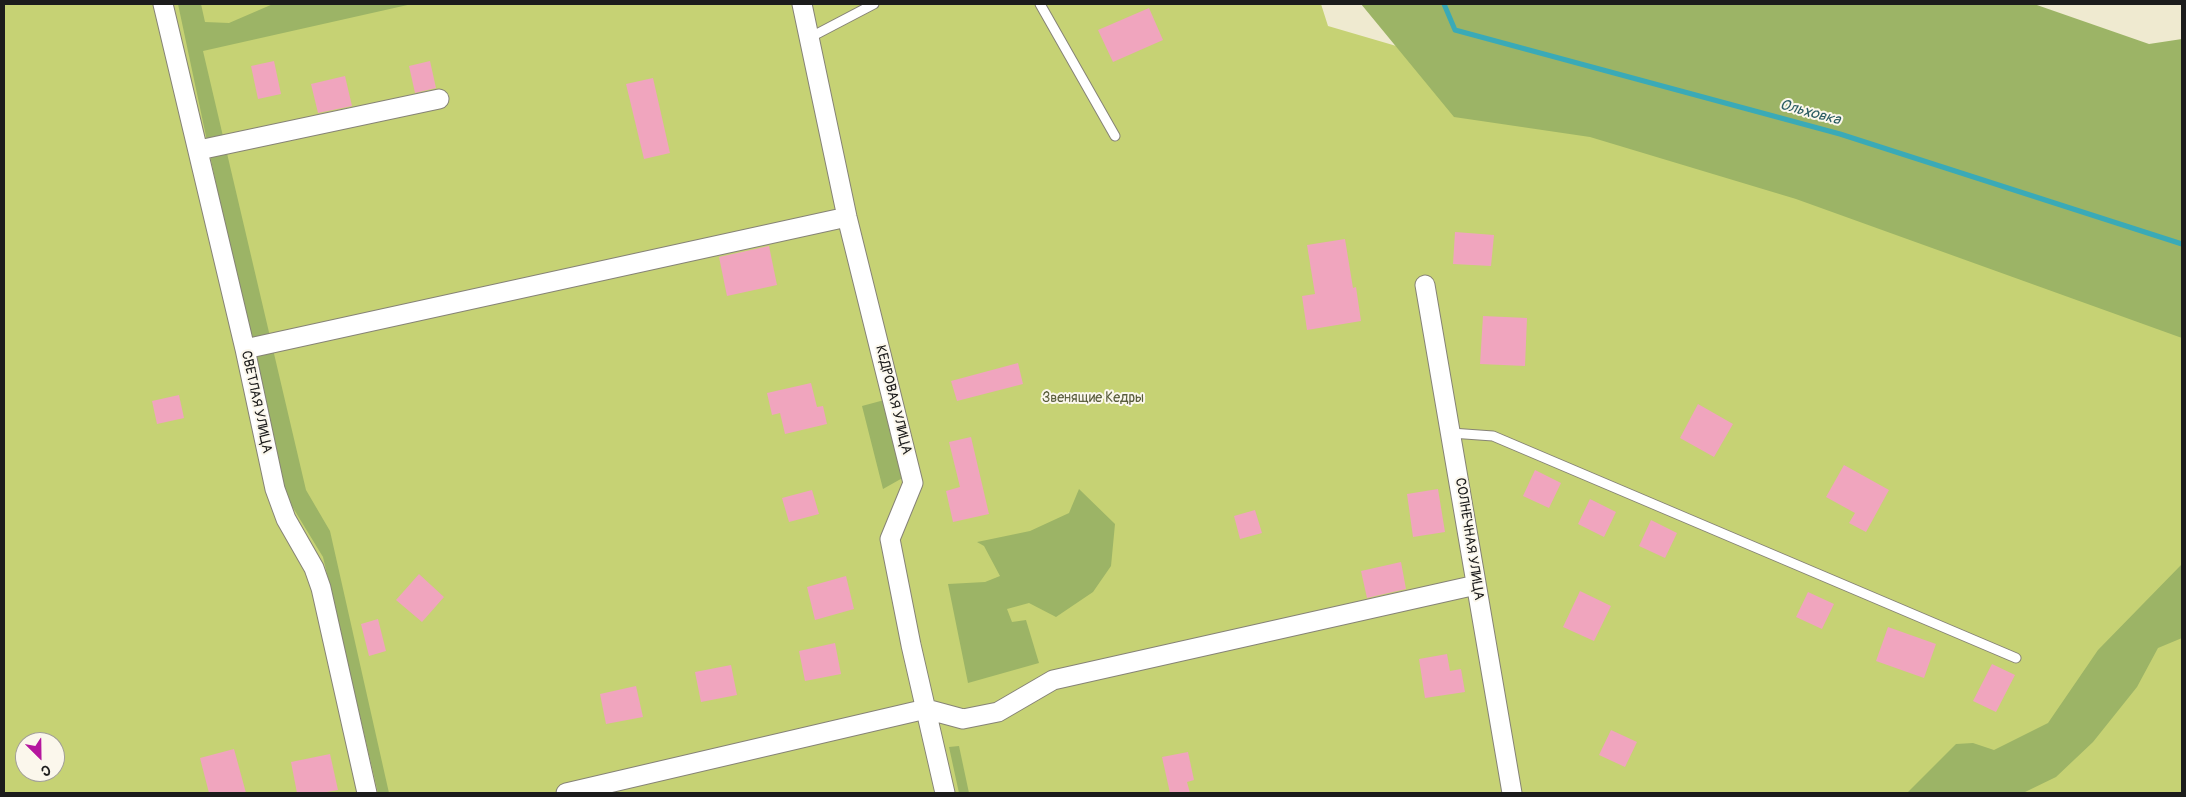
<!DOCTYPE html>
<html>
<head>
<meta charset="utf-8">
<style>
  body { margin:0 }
  #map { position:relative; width:2186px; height:797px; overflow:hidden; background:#efead0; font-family:Pangolin,sans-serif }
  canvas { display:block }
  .frame { position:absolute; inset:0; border:5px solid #1c1c1c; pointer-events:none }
  .north { position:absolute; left:15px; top:732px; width:50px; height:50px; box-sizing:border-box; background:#fbf7ec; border:1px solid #a29f99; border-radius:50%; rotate:157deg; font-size:14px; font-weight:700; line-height:20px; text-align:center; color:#1c1c1c }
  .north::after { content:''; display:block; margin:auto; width:18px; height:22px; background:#b5179e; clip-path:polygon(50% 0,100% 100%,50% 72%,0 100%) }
</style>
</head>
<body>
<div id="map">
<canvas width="2186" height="797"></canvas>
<div class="frame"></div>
<div class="north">С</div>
</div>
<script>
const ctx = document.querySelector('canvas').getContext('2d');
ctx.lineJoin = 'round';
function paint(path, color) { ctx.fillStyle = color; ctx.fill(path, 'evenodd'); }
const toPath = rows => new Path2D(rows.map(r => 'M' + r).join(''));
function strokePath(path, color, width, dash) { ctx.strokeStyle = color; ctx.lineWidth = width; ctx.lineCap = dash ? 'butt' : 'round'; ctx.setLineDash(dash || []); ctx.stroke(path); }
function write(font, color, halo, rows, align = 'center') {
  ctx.font = font + ' Pangolin,sans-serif'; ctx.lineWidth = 4; ctx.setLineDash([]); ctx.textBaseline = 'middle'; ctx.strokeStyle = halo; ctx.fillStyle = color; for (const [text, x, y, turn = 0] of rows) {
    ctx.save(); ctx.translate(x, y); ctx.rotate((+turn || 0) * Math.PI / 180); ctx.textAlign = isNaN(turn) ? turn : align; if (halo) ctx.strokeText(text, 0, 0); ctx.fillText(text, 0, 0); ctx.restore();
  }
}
const green = toPath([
  [4,4,1321,4,1328,26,2182,276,2182,793,4,793],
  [25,742,55,742,55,772,25,772]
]);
const forest = toPath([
  [178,4,201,4,205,22,229,23,273,4,412,4,203,51,306,490,330,531,389,793,378,793,323,557,287,498,221,207],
  [1361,4,2034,4,2149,44,2182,39,2182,338,1796,199,1590,137,1454,117],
  [888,399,906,476,883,489,862,406],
  [1079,489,1115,524,1111,566,1093,592,1056,617,1029,603,1007,609,1012,622,1026,620,1039,663,968,683,948,584,985,582,1000,576,984,546,977,542,1030,531,1069,513],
  [2182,564,2182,638,2158,648,2137,687,2093,742,2056,777,2023,793,1907,793,1956,744,1973,743,1994,750,2048,723,2098,650],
  [959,746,969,793,959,793,949,747]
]);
const stream = toPath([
  [1444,4,1455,30,1840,134,2182,244]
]);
const building = toPath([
  [1149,8,1163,40,1113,62,1098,30],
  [274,61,281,94,258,99,251,66],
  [430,61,436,88,415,93,409,66],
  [345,76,352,106,318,113,311,84],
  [653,78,670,153,644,159,626,84],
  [1455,232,1494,235,1491,266,1453,264],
  [1345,239,1353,288,1356,287,1361,321,1307,330,1302,296,1315,294,1307,245],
  [769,246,777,285,727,296,719,257],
  [1483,316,1527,318,1525,366,1480,364],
  [1018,363,1023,384,957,401,951,381],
  [811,383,817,407,823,406,827,424,785,434,780,413,772,415,767,393],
  [179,395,184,418,157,424,152,401],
  [1698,404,1733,424,1714,457,1680,438],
  [971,437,989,514,953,522,946,491,960,487,949,442],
  [1844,465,1889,490,1866,532,1849,523,1855,513,1826,497],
  [1535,470,1561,483,1549,508,1523,496],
  [1438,489,1445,532,1413,537,1407,494],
  [812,490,819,514,789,522,782,498],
  [1590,499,1616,512,1604,537,1578,524],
  [1255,510,1262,533,1240,539,1234,516],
  [1651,520,1677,533,1665,558,1639,546],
  [1401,562,1406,589,1367,598,1361,571],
  [419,574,444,597,422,622,396,600],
  [846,576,854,609,815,620,807,587],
  [1580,591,1611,606,1594,641,1563,627],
  [1808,592,1834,604,1822,629,1796,617],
  [378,619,386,651,369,656,361,624],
  [1888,627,1936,644,1924,678,1876,661],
  [835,643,841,674,805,681,799,651],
  [1447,654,1450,671,1461,669,1465,692,1425,698,1419,659],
  [1992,664,2015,675,1996,712,1973,701],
  [731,665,737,695,701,702,695,672],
  [636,686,643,717,606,724,600,694],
  [1611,730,1637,742,1625,767,1599,755],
  [234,749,246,793,209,793,200,758],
  [1188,752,1194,780,1187,782,1190,793,1170,793,1162,757],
  [330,754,338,790,321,793,297,793,291,762]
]);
const lane = toPath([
  [1040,4,1115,136],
  [809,38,874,4],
  [1451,433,1493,436,2016,658]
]);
const street = toPath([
  [163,4,245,349,275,489,286,519,314,568,321,588,367,793],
  [802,4,847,217,913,483,890,539,911,645,945,793],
  [199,150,439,99],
  [1425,285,1512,793],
  [245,349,847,217],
  [566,793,926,709,963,719,998,712,1053,680,1476,585]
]);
const parkNames = [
  ["Звенящие Кедры",1093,398]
];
const streetNames = [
  ["КЕДРОВАЯ УЛИЦА",893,400,76],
  ["СВЕТЛАЯ УЛИЦА",256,402,78],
  ["СОЛНЕЧНАЯ УЛИЦА",1469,539,81]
];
const waterNames = [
  ["Ольховка",1810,113,15]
];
paint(green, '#c6d274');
paint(forest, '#9cb466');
strokePath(stream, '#3aaab7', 5);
paint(building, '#f0a5be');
strokePath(lane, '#868376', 11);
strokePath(street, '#868376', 21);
strokePath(lane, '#fff', 9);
strokePath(street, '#fff', 19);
write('14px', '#585c3b', '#fbf7ec', parkNames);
write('14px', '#1c1c1c', '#fbf7ec', streetNames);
write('italic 15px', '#2a5c62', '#fbf7ec', waterNames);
</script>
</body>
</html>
